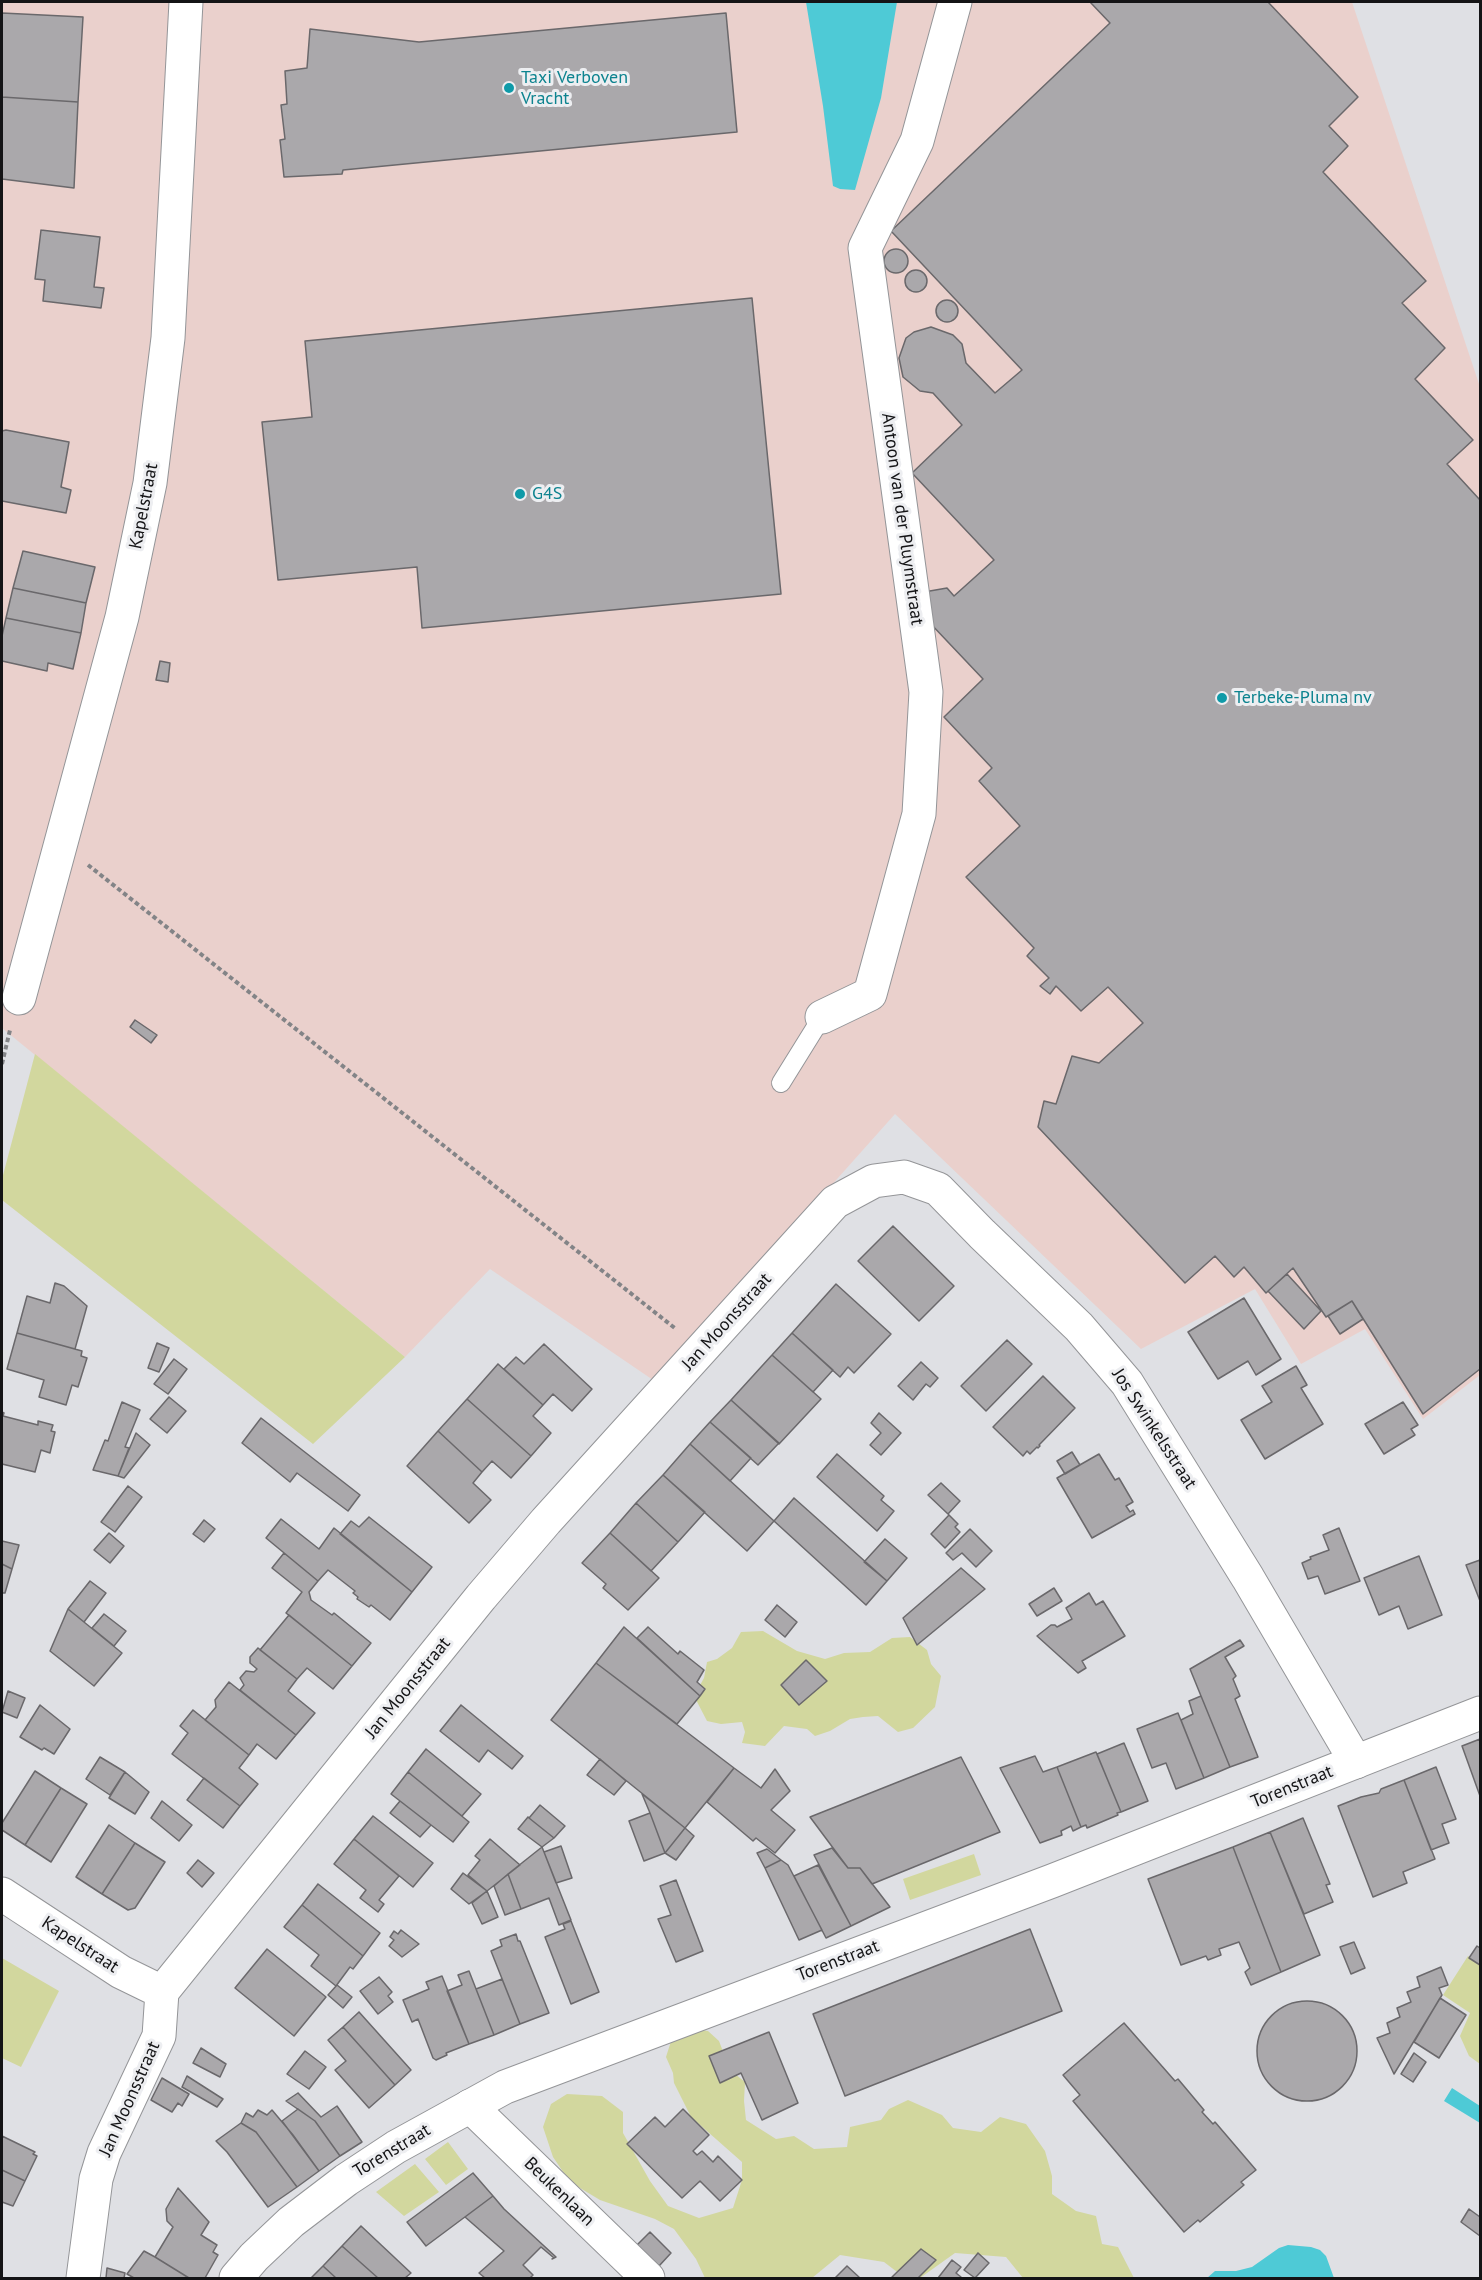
<!DOCTYPE html>
<html>
<head>
<meta charset="utf-8">
<style>
  body { margin:0 }
  #map { position:relative; width:1482px; height:2280px; overflow:hidden; background:#dfe0e4; font-family:"PT Sans",sans-serif }
  canvas { display:block }
  .frame { position:absolute; inset:0; border:3px solid #141416; pointer-events:none }
</style>
</head>
<body>
<div id="map">
<canvas width="1482" height="2280"></canvas>
<div class="frame"></div>
</div>
<script>
const ctx = document.querySelector('canvas').getContext('2d');
ctx.lineJoin = 'round';
function paint(path, color) { ctx.fillStyle = color; ctx.fill(path, 'evenodd'); }
const toPath = rows => new Path2D(rows.map(r => 'M' + r).join(''));
function strokePath(path, color, width, dash) { ctx.strokeStyle = color; ctx.lineWidth = width; ctx.lineCap = dash ? 'butt' : 'round'; ctx.setLineDash(dash || []); ctx.stroke(path); }
function write(font, color, halo, rows, align = 'center') {
  ctx.font = font + ' "PT Sans",sans-serif'; ctx.lineWidth = 6; ctx.setLineDash([]); ctx.textBaseline = 'middle'; ctx.strokeStyle = halo; ctx.fillStyle = color; for (const [text, x, y, turn = 0] of rows) {
    ctx.save(); ctx.translate(x, y); ctx.rotate((+turn || 0) * Math.PI / 180); ctx.textAlign = isNaN(turn) ? turn : align; if (halo) ctx.strokeText(text, 0, 0); ctx.fillText(text, 0, 0); ctx.restore();
  }
}
const industrial = toPath([
  [2,2,1352,2,1480,387,1480,1375,1423,1419,1365,1329,1301,1364,1255,1289,1141,1349,895,1114,656,1382,490,1269,405,1357,2,1028]
]);
const green = toPath([
  [35,1054,405,1357,313,1444,2,1200,2,1179],
  [763,1631,797,1651,825,1659,844,1653,870,1652,892,1638,910,1637,927,1650,931,1664,941,1676,935,1707,913,1728,898,1732,878,1716,863,1717,850,1719,830,1731,815,1736,807,1729,784,1726,765,1746,742,1743,745,1732,742,1722,721,1724,707,1721,694,1696,704,1678,707,1662,717,1659,732,1648,741,1632],
  [974,1854,981,1875,910,1900,903,1879],
  [1468,1956,1480,1964,1480,2064,1469,2056,1460,2036,1470,2013,1443,1995],
  [2,1958,59,1991,21,2067,2,2058],
  [693,2029,708,2031,719,2041,730,2070,745,2082,744,2101,746,2120,776,2139,794,2136,814,2149,847,2147,850,2127,881,2120,889,2109,908,2100,942,2115,953,2128,981,2132,1000,2117,1026,2124,1045,2151,1052,2176,1052,2194,1076,2211,1096,2216,1102,2244,1118,2247,1134,2278,1023,2278,1006,2257,955,2253,920,2278,905,2278,884,2262,840,2255,812,2278,705,2278,696,2259,674,2229,655,2219,600,2200,570,2182,553,2157,543,2127,551,2104,567,2094,602,2096,623,2112,623,2133,650,2181,668,2206,699,2218,733,2208,742,2180,742,2162,691,2117,674,2083,673,2073,666,2057,673,2035],
  [448,2142,468,2169,446,2185,425,2159],
  [415,2164,439,2192,404,2216,376,2192]
]);
const water = toPath([
  [806,2,897,2,881,98,855,190,840,189,833,186,823,106],
  [1452,2088,1480,2106,1480,2123,1444,2101],
  [1288,2245,1311,2247,1320,2250,1326,2256,1334,2278,1207,2278,1215,2271,1236,2271,1252,2267,1279,2248]
]);
const building = toPath([
  [1090,2,1268,2,1358,97,1329,126,1348,146,1323,172,1426,281,1402,303,1445,348,1415,379,1473,440,1447,464,1480,500,1480,1369,1423,1414,1352,1301,1326,1317,1293,1268,1266,1293,1244,1267,1234,1277,1215,1256,1185,1283,1038,1127,1044,1101,1056,1104,1072,1056,1099,1063,1143,1023,1108,987,1081,1011,1056,986,1050,994,1040,986,1049,978,1027,956,1034,948,966,877,1020,826,979,781,992,768,944,717,983,679,929,622,924,592,947,588,954,596,994,560,912,473,962,425,933,393,920,391,903,377,899,358,906,338,914,332,931,327,953,335,962,344,966,363,995,393,1022,370,891,231,1110,23,1090,2],
  [2,13,83,17,78,102,2,97,2,13],
  [726,13,737,132,343,170,342,174,284,177,280,140,285,139,281,105,287,104,285,71,307,68,310,29,419,42,726,13],
  [2,97,78,102,74,188,2,179,2,97],
  [41,230,100,237,94,287,104,288,101,308,43,301,45,280,35,279,41,230],
  '884 261a12 12 0 1 1 24 0a12 12 0 1 1-24 0Z',
  '905 281a11 11 0 1 1 22 0a11 11 0 1 1-22 0Z',
  [752,298,781,594,422,628,417,567,278,580,262,422,312,417,305,341,752,298],
  '936 311a11 11 0 1 1 22 0a11 11 0 1 1-22 0Z',
  [6,430,69,442,61,487,71,490,66,513,2,501,2,431,6,430],
  [23,551,95,567,86,603,13,588,23,551],
  [13,588,86,603,81,633,6,618,13,588],
  [6,618,81,633,73,669,48,663,47,671,2,661,2,636,6,618],
  [160,661,170,663,168,682,156,680,160,661],
  [135,1020,157,1035,151,1043,130,1027,135,1020],
  [893,1226,954,1286,919,1321,858,1261,893,1226],
  [1287,1274,1321,1311,1304,1329,1268,1291,1287,1274],
  [55,1283,64,1286,87,1306,75,1349,17,1333,27,1296,50,1303,55,1283],
  [836,1284,891,1334,854,1373,848,1367,840,1377,792,1333,836,1284],
  [1244,1298,1281,1359,1256,1375,1248,1361,1218,1379,1188,1332,1244,1298],
  [1352,1301,1363,1319,1340,1334,1328,1316,1352,1301],
  [17,1333,82,1351,81,1356,87,1358,78,1387,72,1385,66,1405,39,1397,44,1380,7,1369,17,1333],
  [792,1333,833,1370,813,1392,772,1355,792,1333],
  [1007,1340,1032,1364,986,1411,961,1386,1007,1340],
  [157,1343,169,1348,159,1372,148,1368,157,1343],
  [544,1344,592,1389,572,1411,553,1394,543,1405,504,1369,516,1357,524,1364,544,1344],
  [772,1355,821,1399,779,1444,731,1400,772,1355],
  [174,1359,187,1369,168,1394,154,1384,174,1359],
  [921,1362,938,1378,930,1387,926,1384,913,1400,898,1386,921,1362],
  [498,1364,543,1405,533,1416,551,1433,531,1456,467,1399,498,1364],
  [1296,1366,1307,1385,1301,1388,1323,1424,1265,1459,1241,1420,1272,1402,1262,1386,1296,1366],
  [1043,1376,1075,1408,1039,1445,1040,1446,1038,1448,1037,1447,1030,1454,1027,1451,1023,1456,993,1427,1043,1376],
  [169,1397,186,1411,167,1433,150,1419,169,1397],
  [467,1399,531,1456,511,1478,492,1461,482,1472,438,1431,467,1399],
  [731,1400,779,1443,758,1465,710,1422,731,1400],
  [122,1402,140,1410,125,1447,129,1448,118,1476,93,1470,105,1440,108,1441,122,1402],
  [1403,1402,1418,1425,1411,1429,1415,1435,1384,1454,1365,1424,1403,1402],
  [2,1412,4,1413,3,1416,38,1425,38,1421,53,1425,51,1431,55,1432,50,1453,41,1450,35,1472,2,1464,2,1412],
  [879,1413,901,1433,881,1455,870,1445,881,1433,871,1423,879,1413],
  [261,1418,360,1495,348,1511,297,1473,290,1482,242,1443,261,1418],
  [710,1422,751,1458,730,1481,690,1444,710,1422],
  [438,1431,482,1472,473,1483,491,1500,469,1523,407,1466,438,1431],
  [136,1433,150,1445,124,1478,118,1476,136,1433],
  [690,1444,774,1521,747,1551,663,1475,690,1444],
  [1072,1452,1080,1465,1065,1474,1057,1461,1072,1452],
  [837,1454,884,1496,881,1500,894,1511,877,1531,817,1477,837,1454],
  [1099,1454,1115,1480,1119,1478,1133,1502,1126,1506,1130,1512,1133,1510,1135,1514,1092,1538,1057,1478,1099,1454],
  [663,1475,705,1512,678,1542,636,1503,663,1475],
  [941,1483,960,1501,948,1514,928,1495,941,1483],
  [128,1486,142,1497,115,1532,101,1522,128,1486],
  [794,1498,887,1581,866,1605,774,1521,794,1498],
  [636,1503,678,1542,651,1571,610,1533,636,1503],
  [949,1515,958,1524,955,1527,960,1532,945,1548,931,1534,949,1515],
  [369,1517,432,1567,412,1592,340,1534,351,1521,359,1527,369,1517],
  [281,1519,319,1549,334,1528,412,1592,390,1620,371,1605,369,1607,357,1599,358,1597,353,1593,355,1591,328,1570,318,1581,266,1538,281,1519],
  [204,1520,215,1529,204,1542,193,1534,204,1520],
  [1339,1528,1360,1581,1325,1594,1318,1576,1308,1579,1302,1563,1311,1559,1310,1557,1329,1550,1323,1535,1339,1528],
  [970,1529,992,1551,976,1567,962,1553,953,1560,946,1553,970,1529],
  [109,1533,124,1546,110,1563,94,1550,109,1533],
  [610,1533,659,1578,628,1610,603,1588,606,1584,582,1563,610,1533],
  [885,1539,907,1558,887,1581,864,1562,885,1539],
  [2,1541,19,1545,12,1569,2,1564,2,1541],
  [284,1553,318,1581,309,1592,311,1600,332,1615,334,1613,371,1643,352,1666,286,1613,302,1592,272,1568,284,1553],
  [1419,1556,1442,1615,1408,1629,1399,1606,1379,1615,1364,1578,1419,1556],
  [1480,1560,1480,1601,1466,1565,1480,1560],
  [2,1564,12,1569,5,1593,2,1593,2,1564],
  [961,1568,985,1589,917,1645,903,1618,961,1568],
  [90,1581,106,1593,84,1622,68,1609,90,1581],
  [1054,1588,1062,1601,1037,1616,1029,1604,1054,1588],
  [1089,1593,1096,1605,1103,1601,1125,1636,1082,1661,1086,1668,1078,1673,1037,1636,1051,1625,1055,1625,1057,1627,1072,1619,1066,1608,1089,1593],
  [777,1605,797,1622,785,1637,765,1620,777,1605],
  [68,1609,122,1653,94,1686,50,1651,68,1609],
  [104,1614,126,1631,114,1646,92,1628,104,1614],
  [289,1615,352,1666,333,1689,307,1668,297,1679,260,1650,289,1615],
  [624,1627,700,1696,677,1724,596,1663,624,1627],
  [648,1627,678,1654,680,1651,704,1670,697,1682,705,1689,700,1696,637,1638,648,1627],
  [1240,1640,1244,1646,1225,1657,1236,1676,1233,1679,1240,1696,1235,1699,1258,1757,1230,1767,1190,1669,1240,1640],
  [258,1648,297,1679,288,1691,315,1713,296,1735,240,1690,244,1685,240,1678,246,1671,254,1672,257,1669,250,1663,250,1657,258,1648],
  [806,1660,827,1681,799,1705,781,1685,806,1660],
  [596,1663,734,1768,685,1828,551,1720,596,1663],
  [229,1682,296,1735,276,1759,257,1744,249,1755,205,1720,216,1707,215,1700,229,1682],
  [8,1691,25,1698,17,1718,2,1712,8,1691],
  [1201,1696,1230,1767,1204,1778,1181,1720,1193,1714,1189,1701,1201,1696],
  [40,1705,70,1729,54,1754,44,1748,42,1750,20,1737,40,1705],
  [461,1705,523,1756,512,1769,488,1750,479,1762,440,1731,461,1705],
  [193,1710,249,1755,239,1768,258,1784,240,1806,172,1754,188,1733,180,1726,193,1710],
  [1178,1713,1204,1778,1176,1789,1166,1763,1152,1768,1137,1729,1178,1713],
  [1480,1739,1480,1796,1462,1746,1480,1739],
  [1124,1743,1148,1801,1121,1812,1097,1754,1124,1743],
  [426,1749,481,1794,462,1816,408,1772,426,1749],
  [1096,1752,1121,1812,1117,1813,1118,1815,1087,1828,1086,1825,1081,1827,1057,1767,1096,1752],
  [1035,1756,1043,1772,1057,1767,1081,1827,1073,1831,1071,1826,1061,1831,1062,1835,1040,1843,1000,1768,1035,1756],
  [100,1757,125,1772,110,1795,86,1779,100,1757],
  [961,1757,1000,1832,872,1884,860,1868,848,1868,810,1817,961,1757],
  [600,1759,626,1781,614,1795,587,1775,600,1759],
  [1436,1767,1456,1819,1442,1824,1449,1843,1431,1850,1404,1780,1436,1767],
  [734,1768,761,1788,775,1769,790,1791,771,1810,795,1830,775,1853,756,1838,753,1841,707,1802,734,1768],
  [35,1771,61,1788,25,1845,2,1830,2,1823,35,1771],
  [125,1772,149,1792,135,1814,109,1798,125,1772],
  [408,1772,469,1822,453,1842,391,1794,408,1772],
  [204,1778,240,1806,223,1828,187,1800,204,1778],
  [1404,1780,1435,1859,1403,1872,1407,1883,1373,1897,1338,1806,1361,1797,1379,1793,1381,1789,1404,1780],
  [61,1788,87,1804,51,1862,25,1845,61,1788],
  [642,1794,685,1828,665,1853,650,1813,642,1794],
  [162,1801,192,1825,179,1841,151,1818,162,1801],
  [400,1801,431,1825,420,1837,390,1813,400,1801],
  [540,1805,565,1826,554,1838,529,1818,540,1805],
  [650,1813,665,1853,644,1861,629,1821,650,1813],
  [373,1816,433,1863,413,1887,354,1839,373,1816],
  [528,1817,529,1818,554,1838,542,1847,518,1829,528,1817],
  [1303,1818,1330,1884,1326,1885,1333,1902,1304,1914,1270,1832,1303,1818],
  [109,1825,135,1843,102,1894,76,1877,109,1825],
  [685,1828,694,1836,676,1860,665,1853,685,1828],
  [1270,1832,1320,1955,1281,1972,1233,1847,1270,1832],
  [354,1839,399,1876,379,1900,384,1904,378,1912,360,1898,366,1890,334,1864,354,1839],
  [490,1839,520,1865,487,1891,468,1875,480,1860,475,1856,490,1839],
  [135,1843,165,1862,135,1908,128,1910,102,1894,135,1843],
  [561,1846,572,1878,556,1883,544,1852,561,1846],
  [542,1847,571,1920,559,1925,549,1898,521,1909,508,1874,542,1847],
  [1233,1847,1281,1972,1251,1985,1245,1972,1250,1968,1239,1942,1219,1949,1221,1955,1208,1960,1206,1956,1181,1965,1148,1879,1233,1847],
  [832,1848,848,1868,860,1868,890,1907,851,1926,814,1855,832,1848],
  [767,1849,781,1860,765,1868,757,1853,767,1849],
  [198,1860,214,1873,202,1887,187,1873,198,1860],
  [781,1860,788,1865,822,1930,799,1940,765,1868,781,1860],
  [818,1865,851,1926,826,1938,794,1876,818,1865],
  [463,1873,487,1891,469,1904,451,1889,463,1873],
  [508,1874,521,1909,505,1915,494,1886,508,1874],
  [676,1880,703,1951,676,1962,658,1919,671,1915,660,1886,676,1880],
  [318,1884,380,1933,363,1956,302,1905,318,1884],
  [487,1891,498,1917,482,1924,472,1903,487,1891],
  [302,1905,363,1956,353,1969,350,1967,336,1986,311,1966,319,1955,284,1927,302,1905],
  [571,1921,599,1992,571,2004,545,1937,565,1929,563,1924,571,1921],
  [1030,1929,1062,2011,845,2096,813,2014,1030,1929],
  [401,1930,419,1944,402,1957,389,1946,394,1940,390,1937,394,1931,398,1934,401,1930],
  [516,1934,518,1941,520,1941,549,2013,520,2024,491,1951,502,1946,500,1940,516,1934],
  [1354,1942,1365,1968,1351,1974,1340,1947,1354,1942],
  [1477,1946,1480,1948,1480,1965,1469,1958,1477,1946],
  [267,1949,326,1997,294,2036,235,1988,267,1949],
  [1441,1967,1448,1985,1439,1988,1442,1995,1394,2074,1377,2038,1390,2033,1387,2023,1400,2017,1397,2008,1411,2002,1407,1992,1420,1987,1417,1977,1441,1967],
  [469,1971,494,2035,469,2044,447,1991,462,1985,458,1975,469,1971],
  [442,1976,469,2044,446,2053,447,2055,436,2060,433,2058,418,2019,412,2022,403,2000,429,1989,426,1982,442,1976],
  [379,1977,392,1992,388,1996,393,2002,378,2014,360,1991,379,1977],
  [502,1979,520,2024,494,2035,476,1989,502,1979],
  [337,1985,352,1997,343,2008,328,1995,337,1985],
  [1440,1998,1466,2015,1439,2058,1414,2042,1440,1998],
  '1257 2051a50 50 0 1 1 100 0a50 50 0 1 1-100 0Z',
  [359,2012,411,2070,395,2085,343,2027,359,2012],
  [1124,2023,1175,2081,1178,2079,1204,2110,1202,2112,1213,2124,1215,2122,1256,2170,1241,2182,1244,2185,1200,2222,1198,2220,1184,2232,1073,2101,1080,2095,1063,2075,1124,2023],
  [343,2027,395,2085,369,2108,335,2070,346,2061,328,2040,343,2027],
  [769,2032,798,2103,762,2120,741,2073,720,2083,709,2056,769,2032],
  [201,2048,226,2064,220,2077,193,2063,201,2048],
  [305,2051,326,2067,309,2089,287,2074,305,2051],
  [1414,2053,1426,2062,1413,2082,1401,2074,1414,2053],
  [187,2076,223,2099,217,2107,182,2087,187,2076],
  [162,2078,189,2094,182,2106,178,2103,172,2112,151,2100,162,2078],
  [298,2093,321,2117,337,2106,362,2142,340,2156,315,2121,286,2101,298,2093],
  [298,2109,315,2121,340,2156,319,2171,282,2121,298,2109],
  [683,2109,709,2135,693,2151,697,2155,702,2151,713,2162,718,2156,742,2180,720,2201,700,2181,682,2198,627,2144,655,2117,665,2127,683,2109],
  [258,2110,267,2115,272,2110,293,2135,319,2171,297,2187,256,2132,241,2123,246,2113,253,2117,258,2110],
  [241,2123,256,2132,297,2187,268,2207,227,2152,216,2141,241,2123],
  [2,2136,35,2152,33,2154,37,2156,25,2181,2,2170,2,2136],
  [2,2170,25,2181,13,2206,2,2202,2,2170],
  [473,2173,493,2196,426,2246,407,2222,473,2173],
  [178,2188,209,2222,201,2235,217,2245,213,2252,218,2255,205,2278,189,2278,155,2257,173,2227,167,2221,166,2209,178,2188],
  [493,2196,504,2209,556,2257,552,2259,554,2258,541,2247,523,2265,533,2275,530,2278,485,2278,479,2273,504,2251,465,2217,493,2196],
  [1469,2209,1480,2217,1480,2236,1461,2222,1469,2209],
  [361,2226,411,2273,405,2278,378,2278,342,2246,361,2226],
  [650,2232,671,2253,659,2266,637,2245,650,2232],
  [342,2246,378,2278,336,2278,323,2266,342,2246],
  [921,2249,936,2260,918,2278,894,2278,892,2277,921,2249],
  [144,2251,155,2257,189,2278,134,2278,127,2274,144,2251],
  [978,2253,989,2263,975,2278,964,2270,978,2253],
  [952,2260,961,2267,956,2273,961,2277,959,2278,938,2278,952,2260],
  [323,2266,336,2278,311,2278,323,2266],
  [847,2266,860,2278,835,2278,847,2266],
  [107,2268,125,2273,124,2278,106,2278,107,2268]
]);
const path = toPath([
  [88,865,676,1329],
  [2,1064,10,1030]
]);
const service = toPath([
  [781,1083,822,1017]
]);
const minor = toPath([
  [19,998,122,617,150,483,168,338,186,2],
  [822,1017,870,994,919,814,926,692,865,248,917,141,955,2],
  [2,1894,121,1972,162,1992],
  [470,2106,648,2278],
  [83,2278,96,2179,104,2153,159,2036,162,1992,481,1597,546,1521,835,1202,874,1181,904,1177,938,1189,982,1234,1079,1327,1127,1383,1248,1578,1356,1762]
]);
const tertiary = toPath([
  [236,2278,254,2257,291,2222,346,2180,396,2147,505,2087,1052,1881,1480,1713]
]);
const markers = [
  [509,88,6,"#0f9aa8"],
  [520,494,6,"#0f9aa8"],
  [1222,698,6,"#0f9aa8"]
];
const cultureNames = [
  ["Taxi Verboven",521,78],
  ["Vracht",521,99],
  ["G4S",532,494],
  ["Terbeke-Pluma nv",1234,698]
];
const streetNames = [
  ["Kapelstraat",144,506,-79],
  ["Antoon van der Pluymstraat",902,519,82],
  ["Jan Moonsstraat",727,1322,-48],
  ["Jos Swinkelsstraat",1154,1429,57],
  ["Jan Moonsstraat",408,1688,-51],
  ["Torenstraat",1292,1787,-22],
  ["Kapelstraat",80,1945,33],
  ["Torenstraat",838,1961,-21],
  ["Jan Moonsstraat",130,2099,-66],
  ["Torenstraat",392,2151,-31],
  ["Beukenlaan",559,2192,44]
];
paint(industrial, '#ead0cc');
paint(green, '#d2d79e');
paint(water, '#4ecad6');
paint(building, '#aaa8ab');
strokePath(building, '#6a686b', 1.5);
strokePath(service, '#949598', 20);
strokePath(minor, '#949598', 35);
strokePath(tertiary, '#949598', 35);
strokePath(path, '#838487', 4, [4.5, 3]);
strokePath(service, '#fff', 18);
strokePath(minor, '#fff', 33);
strokePath(tertiary, '#fff', 33);
for (const [x, y, r, color] of markers) { const dot = new Path2D(); dot.arc(x, y, r, 0, 2 * Math.PI); ctx.fillStyle = color; ctx.fill(dot); strokePath(dot, '#edeef1', 2); }
write('18px', '#0d838f', '#edeef1', cultureNames, 'left');
write('18px', '#141416', '#edeef1', streetNames);
</script>
</body>
</html>
